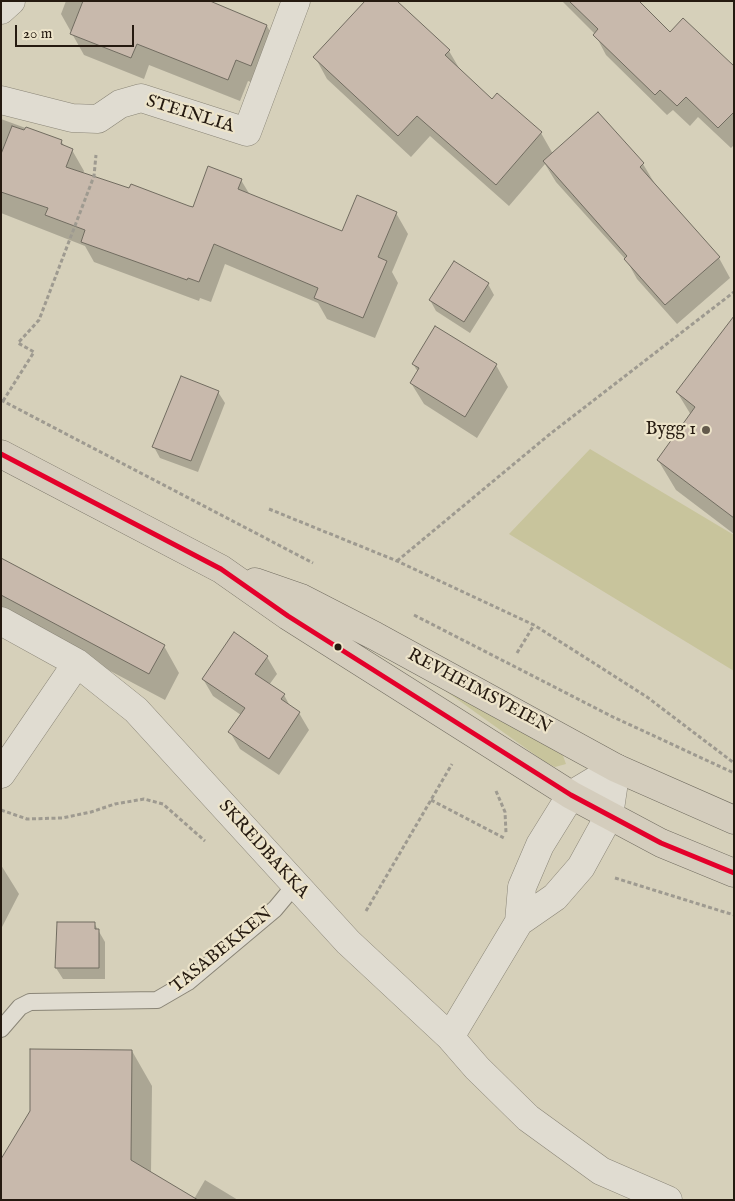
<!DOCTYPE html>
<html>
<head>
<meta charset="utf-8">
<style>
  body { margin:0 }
  #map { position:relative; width:735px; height:1201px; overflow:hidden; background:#d6d0ba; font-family:"IM FELL English",serif }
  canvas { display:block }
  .frame { position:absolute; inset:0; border:2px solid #251a10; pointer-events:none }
  .scale { position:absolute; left:15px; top:25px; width:119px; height:22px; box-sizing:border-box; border:2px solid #251a10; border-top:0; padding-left:6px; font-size:15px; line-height:18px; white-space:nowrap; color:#251a10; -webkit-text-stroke:4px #ede4ca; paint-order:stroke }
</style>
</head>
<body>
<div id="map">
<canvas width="735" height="1201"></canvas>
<div class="frame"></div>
<div class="scale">20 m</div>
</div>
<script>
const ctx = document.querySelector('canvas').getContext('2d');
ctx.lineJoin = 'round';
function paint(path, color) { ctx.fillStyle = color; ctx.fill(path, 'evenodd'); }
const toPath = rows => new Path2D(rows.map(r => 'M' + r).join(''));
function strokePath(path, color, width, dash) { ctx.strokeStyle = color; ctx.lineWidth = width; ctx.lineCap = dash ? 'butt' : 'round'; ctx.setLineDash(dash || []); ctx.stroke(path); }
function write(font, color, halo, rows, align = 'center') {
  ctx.font = font + ' "IM FELL English",serif'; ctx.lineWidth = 4.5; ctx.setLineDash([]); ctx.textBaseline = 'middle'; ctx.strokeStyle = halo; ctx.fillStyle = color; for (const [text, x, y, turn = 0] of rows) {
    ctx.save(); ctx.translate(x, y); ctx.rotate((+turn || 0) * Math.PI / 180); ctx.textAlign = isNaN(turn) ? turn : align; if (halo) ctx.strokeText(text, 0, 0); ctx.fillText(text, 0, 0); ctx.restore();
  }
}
const green = toPath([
  [590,449,734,535,734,671,509,534],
  [433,682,562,753,566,764,555,767,545,762]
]);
const shadow = toPath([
  [66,1,206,1,267,26,279,47,264,87,248,81,240,101,149,65,144,79,84,55,61,14],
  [562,1,637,1,671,34,734,68,734,145,731,148,698,117,690,126,673,110,667,115,606,55,595,34],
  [449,51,462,73,492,101,541,133,553,154,598,114,643,164,655,184,719,258,730,278,677,324,637,279,627,261,556,182,545,164,509,206,430,136,411,157,327,79,315,57],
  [1,119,61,141,65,147,72,150,84,171,83,174,194,208,241,180,250,195,342,233,396,213,408,234,392,272,398,283,375,338,327,319,318,303,225,264,211,302,200,298,199,301,94,262,85,246,1,213],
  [488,284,494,295,470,333,436,311,430,300],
  [734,318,734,534,676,490,658,460,691,415,677,392],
  [413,364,496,365,508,387,477,438,424,404,411,383,418,372],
  [218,392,225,403,198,472,160,458,154,447],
  [1,560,164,646,179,673,165,700,1,613],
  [267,657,277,674,269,685,284,695,291,708,299,713,309,730,279,775,240,749,230,732,241,715,213,696,203,679],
  [1,865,19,894,1,929],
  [94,923,105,942,105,979,63,979,56,968],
  [132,1051,152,1086,151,1173,194,1199,205,1180,238,1200,1,1200]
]);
const building = toPath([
  [83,1,210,1,267,25,251,66,236,60,228,80,137,44,131,58,70,34,83,1],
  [365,1,397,1,450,50,445,55,492,99,497,93,542,132,496,185,417,116,398,136,313,57,365,1],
  [569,1,639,1,670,32,683,18,734,66,734,112,718,128,686,97,677,106,660,90,655,95,593,35,598,29,569,1],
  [598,112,644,163,640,167,720,257,665,305,624,259,627,256,543,161,598,112],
  [12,126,24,130,26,127,62,140,61,144,73,149,66,167,129,188,131,184,189,206,193,207,208,166,242,179,238,189,342,231,357,195,397,212,378,257,387,261,363,318,314,298,318,288,214,244,199,282,188,278,187,280,81,242,85,230,45,215,48,208,1,192,1,154,12,126],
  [454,261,489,283,464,322,429,300,454,261],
  [734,316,734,518,657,460,695,407,676,392,734,316],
  [435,326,497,364,465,417,410,383,419,368,412,364,435,326],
  [181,376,219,391,191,461,152,447,181,376],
  [1,558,165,645,149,674,1,595,1,558],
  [234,632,268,656,255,674,285,694,281,699,300,712,269,759,228,732,245,708,202,679,234,632],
  [57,922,95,922,95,929,99,929,99,968,55,968,57,922],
  [30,1049,132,1050,131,1160,198,1200,1,1200,1,1159,30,1111,30,1049]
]);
const path = toPath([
  [1,400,313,563],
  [3,401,34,352,18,343,39,320,94,176,96,155],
  [269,509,397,561,534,625,647,697,734,763],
  [397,561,550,434,734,292],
  [414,615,611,716,734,773],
  [517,653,534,625],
  [496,791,505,812,506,833],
  [431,800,506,839],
  [1,810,27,819,62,818,91,812,115,804,144,799,163,804,205,841],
  [615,878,734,915],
  [366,911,452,764]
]);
const service = toPath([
  [1,1029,20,1007,30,1002,157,1000,188,982,275,909,295,885]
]);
const minor = toPath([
  [1,10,11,1],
  [1,100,72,118,98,119,120,104,141,98,247,132,296,1],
  [1,621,77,663,136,710,348,942,450,1037,477,1068,528,1118,601,1171,668,1200],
  [1,774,77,663],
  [519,922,522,887,540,845,571,795,616,768],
  [450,1037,519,922,555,897,581,867,609,816,616,768]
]);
const primary = toPath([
  [1,454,221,569,288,616,571,795,661,843,734,873],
  [255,582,301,598,375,636,616,768,734,820]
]);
const bus1 = toPath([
  [1,454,221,569,288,616,571,795,661,843,734,873]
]);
const markers = [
  [706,430,5,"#635a4c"],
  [338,647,4.5,"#251a10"]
];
const streetNames = [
  ["STEINLIA",190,115,17],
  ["REVHEIMSVEIEN",479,692,28],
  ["SKREDBAKKA",263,850,48],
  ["TASABEKKEN",222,951,-39]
];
const poiNames = [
  ["Bygg 1",696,430]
];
paint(green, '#c8c49c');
paint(shadow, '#0003');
paint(building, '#c8b9ac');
strokePath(building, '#716c60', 1);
strokePath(service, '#8a8577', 18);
strokePath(minor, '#8a8577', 29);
strokePath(primary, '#716c60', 29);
strokePath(path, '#9e9a90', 3, [4, 2.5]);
strokePath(service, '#e0dcd1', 16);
strokePath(minor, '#e0dcd1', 28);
strokePath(primary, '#d4cdbd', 28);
strokePath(bus1, '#e4002b', 5);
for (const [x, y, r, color] of markers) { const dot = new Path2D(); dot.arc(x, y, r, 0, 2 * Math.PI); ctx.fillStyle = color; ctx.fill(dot); strokePath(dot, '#ede4ca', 2); }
write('18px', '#251a10', '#ede4ca', streetNames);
write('18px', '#251a10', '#ede4ca', poiNames, 'right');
</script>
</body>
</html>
